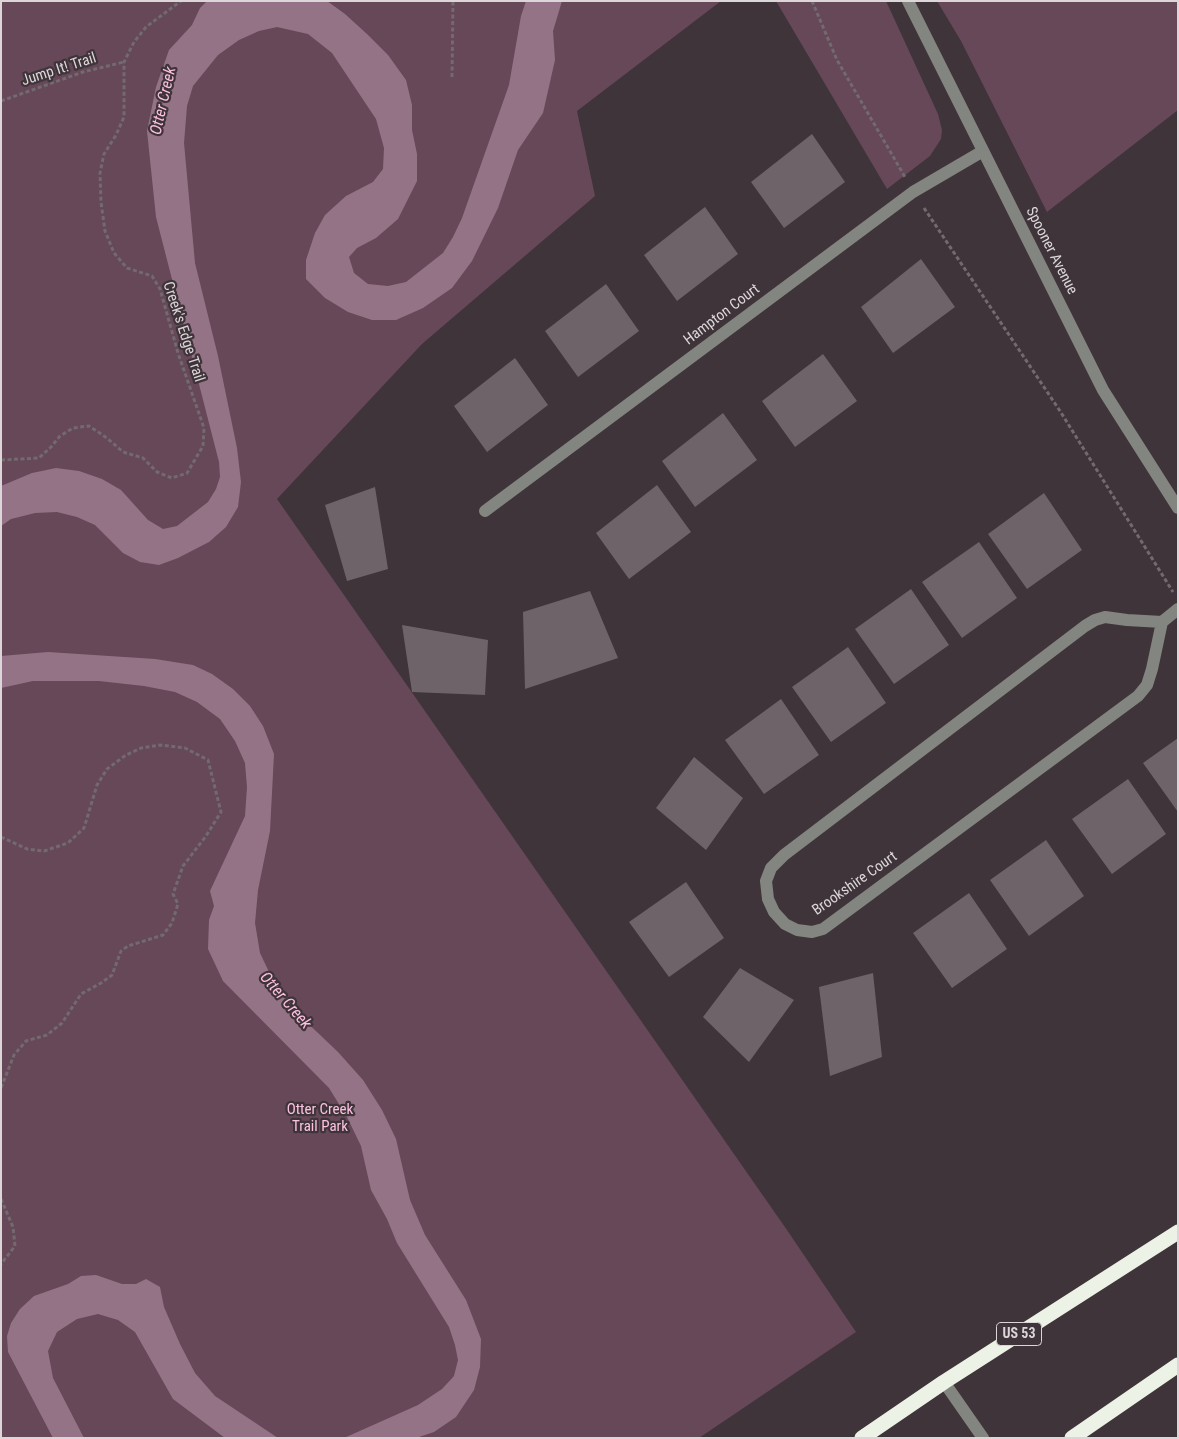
<!DOCTYPE html>
<html>
<head>
<meta charset="utf-8">
<style>
  body { margin:0 }
  #map { position:relative; width:1179px; height:1439px; overflow:hidden; background:#3e3439; font-family:"Roboto Condensed",sans-serif }
  canvas { display:block }
  .frame { position:absolute; inset:0; border:2px solid #dcd6d9; pointer-events:none }
</style>
</head>
<body>
<div id="map">
<canvas width="1179" height="1439"></canvas>
<div class="frame"></div>
</div>
<script>
const ctx = document.querySelector('canvas').getContext('2d');
ctx.lineJoin = 'round';
function paint(path, color) { ctx.fillStyle = color; ctx.fill(path, 'evenodd'); }
const toPath = rows => new Path2D(rows.map(r => 'M' + r).join(''));
function strokePath(path, color, width, dash) { ctx.strokeStyle = color; ctx.lineWidth = width; ctx.lineCap = dash ? 'butt' : 'round'; ctx.setLineDash(dash || []); ctx.stroke(path); }
function write(font, color, halo, rows, align = 'center') {
  ctx.font = font + ' "Roboto Condensed",sans-serif'; ctx.lineWidth = 4.5; ctx.setLineDash([]); ctx.textBaseline = 'middle'; ctx.strokeStyle = halo; ctx.fillStyle = color; for (const [text, x, y, turn = 0] of rows) {
    ctx.save(); ctx.translate(x, y); ctx.rotate((+turn || 0) * Math.PI / 180); ctx.textAlign = isNaN(turn) ? turn : align; if (halo) ctx.strokeText(text, 0, 0); ctx.fillText(text, 0, 0); ctx.restore();
  }
}
const green = toPath([
  [1,1,721,1,577,111,595,196,422,344,277,499,787,1230,856,1332,699,1438,1,1438],
  [776,1,886,1,938,114,942,130,941,139,930,156,887,189],
  [937,1,1178,1,1178,110,1047,212,961,41]
]);
const water = toPath([
  [207,1,327,1,345,14,367,34,388,55,406,80,412,105,412,130,417,154,417,181,398,219,376,238,357,248,349,257,354,273,368,284,388,286,406,282,443,253,453,237,462,218,509,85,521,16,526,1,562,1,553,31,555,60,543,113,518,150,498,208,472,261,452,288,423,308,396,320,372,320,348,312,325,298,306,279,306,260,315,233,325,215,346,196,373,182,383,169,384,148,376,119,332,53,308,34,277,27,259,31,239,40,218,55,193,86,187,106,184,143,195,263,218,356,237,448,241,482,238,507,226,527,209,542,178,558,159,565,140,562,123,553,95,525,77,517,57,512,35,513,11,519,1,526,1,486,32,473,56,468,79,471,102,479,121,490,148,520,163,529,177,526,208,502,216,489,220,477,219,462,156,217,147,131,156,87,169,50,192,25,200,8],
  [48,652,155,659,193,665,212,674,233,689,250,706,263,726,274,754,270,831,258,890,255,923,260,953,271,976,297,1013,338,1052,363,1080,382,1110,396,1139,410,1200,425,1235,466,1300,481,1339,480,1367,474,1390,456,1417,434,1432,416,1438,344,1438,418,1405,442,1389,454,1376,458,1360,455,1345,449,1327,397,1243,387,1219,371,1190,361,1146,347,1117,329,1088,223,981,208,949,209,920,214,906,210,891,245,816,247,787,245,763,235,741,220,719,197,702,175,692,144,686,99,681,33,681,1,688,1,656],
  [96,1275,122,1284,136,1284,146,1279,160,1287,164,1307,180,1344,195,1373,215,1396,278,1438,225,1438,173,1399,135,1332,118,1320,98,1314,77,1319,57,1332,48,1351,53,1378,84,1438,53,1438,8,1352,7,1336,11,1323,20,1309,34,1296,68,1284,81,1276]
]);
const building = toPath([
  [812,134,845,182,784,228,751,182],
  [705,207,738,254,677,301,644,255],
  [921,259,955,307,893,353,861,307],
  [606,284,639,331,578,377,545,331],
  [823,354,857,401,795,447,762,401],
  [515,358,548,405,487,452,454,406],
  [723,413,757,460,695,507,662,461],
  [657,485,691,532,629,579,596,533],
  [375,487,388,569,347,581,325,505],
  [1044,493,1082,550,1027,589,988,534],
  [979,542,1017,598,962,638,922,582],
  [911,589,949,645,894,684,855,629],
  [590,591,618,658,525,689,523,612],
  [402,625,488,640,485,695,412,692],
  [848,647,886,703,831,742,792,687],
  [781,699,819,755,764,794,725,740],
  [1178,738,1178,812,1143,763],
  [694,757,743,798,706,850,656,808],
  [1128,779,1166,834,1112,874,1072,819],
  [1046,840,1084,896,1029,936,990,880],
  [686,882,724,938,669,977,629,922],
  [969,893,1007,949,952,988,913,933],
  [740,968,794,1000,749,1062,703,1017],
  [873,973,882,1057,830,1076,819,987]
]);
const path = toPath([
  [812,1,837,60,905,177],
  [452,77,453,1],
  [1,101,83,72,124,62],
  [924,208,1060,411,1173,592],
  [1,460,39,458,51,447,60,436,73,428,89,426,107,438,123,452,143,458,157,472,172,478,187,473,203,446,204,428,178,353,160,289,152,276,127,268,114,253,105,231,101,202,100,173,104,154,116,135,124,117,124,62,134,42,146,27,181,1],
  [1,837,27,849,44,851,68,843,84,828,97,785,107,769,126,755,141,748,160,745,185,748,208,760,221,812,206,836,183,866,173,894,178,904,172,923,163,935,128,946,121,951,112,975,101,983,81,994,62,1023,47,1035,26,1041,14,1055,1,1088],
  [1,1199,13,1227,15,1246,1,1264]
]);
const minor = toPath([
  [908,1,1103,390,1178,508],
  [485,511,913,192,983,151],
  [1162,622,1152,669,1147,685,1138,696,823,929,812,932,797,930,785,924,774,912,768,899,766,881,771,868,784,855,1085,626,1095,620,1105,617,1127,620,1162,622,1178,609],
  [944,1382,983,1438]
]);
const highway = toPath([
  [862,1438,944,1382,1178,1232],
  [1072,1438,1178,1365]
]);
const shields = [
  [1019,1334,45]
];
const shieldNames = [
  ["US 53",1019,1334]
];
const streetNames = [
  ["Jump It! Trail",59,70,-18],
  ["Spooner Avenue",1051,251,63],
  ["Hampton Court",722,315,-37],
  ["Creek's Edge Trail",183,332,72],
  ["Brookshire Court",855,884,-35]
];
const parkNames = [
  ["Otter Creek",320,1110],
  ["Trail Park",320,1127]
];
const waterNames = [
  ["Otter Creek",164,101,-77],
  ["Otter Creek",285,1001,49]
];
paint(green, '#664859');
paint(water, '#957386');
paint(building, '#6e6369');
strokePath(path, '#726a6e', 3, [4, 2.5]);
strokePath(minor, '#838580', 12);
strokePath(highway, '#ecf2e5', 15);
for (const [x, y, w] of shields) { const box = new Path2D(); box.roundRect(x - w / 2, y - 11.5, w, 23, 4); ctx.fillStyle = '#3e3439'; ctx.fill(box); strokePath(box, '#dcd6d9', 1); }
write('bold 14px', '#dcd6d9', null, shieldNames);
write('15px', '#dcd6d9', '#3e3439', streetNames);
write('15px', '#fdc1e2', '#3e3439', parkNames);
write('italic 16px', '#fcc0e1', '#3e3439', waterNames);
</script>
</body>
</html>
